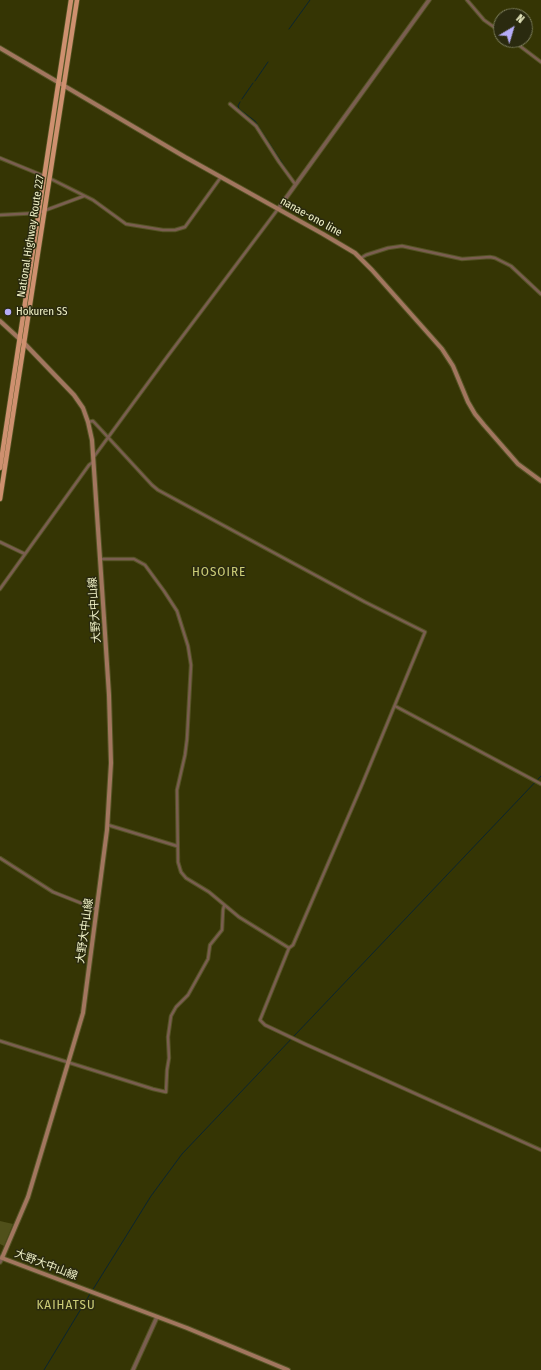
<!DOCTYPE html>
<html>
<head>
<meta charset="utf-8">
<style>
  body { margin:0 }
  #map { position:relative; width:541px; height:1370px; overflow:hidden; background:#353504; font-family:"Fira Sans Condensed",sans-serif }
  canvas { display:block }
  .north { position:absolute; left:493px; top:8px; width:40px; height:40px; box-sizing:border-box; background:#2a2a0f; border:1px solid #797a59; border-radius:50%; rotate:38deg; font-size:11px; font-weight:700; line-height:16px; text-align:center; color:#f0f1c7 }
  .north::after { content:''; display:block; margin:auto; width:14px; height:18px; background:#b5acf8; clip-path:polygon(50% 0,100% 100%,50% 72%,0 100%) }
</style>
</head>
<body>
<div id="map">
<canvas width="541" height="1370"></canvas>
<div class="north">N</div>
</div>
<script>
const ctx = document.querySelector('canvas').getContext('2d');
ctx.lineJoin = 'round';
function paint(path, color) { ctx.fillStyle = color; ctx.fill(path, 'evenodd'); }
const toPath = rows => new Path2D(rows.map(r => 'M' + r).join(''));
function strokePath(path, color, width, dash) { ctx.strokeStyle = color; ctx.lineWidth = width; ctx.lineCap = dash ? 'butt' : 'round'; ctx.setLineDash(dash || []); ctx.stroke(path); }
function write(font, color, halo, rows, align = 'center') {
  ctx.font = font + ' "Fira Sans Condensed","Noto Sans JP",sans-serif'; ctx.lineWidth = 3; ctx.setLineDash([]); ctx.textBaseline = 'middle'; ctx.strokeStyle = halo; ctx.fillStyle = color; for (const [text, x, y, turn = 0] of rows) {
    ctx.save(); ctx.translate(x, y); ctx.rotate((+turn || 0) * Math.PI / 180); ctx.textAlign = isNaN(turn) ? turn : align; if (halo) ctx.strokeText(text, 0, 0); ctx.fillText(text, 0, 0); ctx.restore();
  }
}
const green = toPath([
  [0,1221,13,1224,4,1246,0,1244]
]);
const stream = toPath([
  [289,29,310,0],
  [255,81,268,62],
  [242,99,253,83],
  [240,102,238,106,239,109,255,121,290,175],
  [92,1291,151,1196,182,1154,541,776],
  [44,1370,90,1294]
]);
const minor = toPath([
  [467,0,484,20,501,32],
  [512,40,541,62],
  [230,104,256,126,279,162,295,184],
  [0,158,44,176],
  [49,178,93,200,126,224,163,230,175,230,185,227,221,177],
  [0,215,38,213,84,196],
  [361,258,366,255,388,248,402,246,462,259,490,257,495,258,511,266,541,294],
  [88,422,93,421,152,485,158,490,365,602,425,632,361,787,293,945,289,948,260,1020,265,1025,305,1044,541,1150],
  [93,458,167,357,278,209],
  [0,542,25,554],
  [100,559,134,559,145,565,164,591,177,611,188,646,191,665,187,739,185,755,177,790,178,862,181,872,186,878,209,892,239,917,289,948],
  [0,589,89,465,93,462],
  [395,706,541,784],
  [108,825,177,846],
  [0,858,53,892,96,909],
  [0,1041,153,1089,166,1092,167,1070,169,1058,168,1037,171,1016,176,1007,188,995,208,959,210,945,222,930,223,910,224,906]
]);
const tertiary = toPath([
  [278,209,429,0],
  [0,1257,2,1258,0,1262],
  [133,1370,157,1317]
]);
const secondary = toPath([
  [0,48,185,157,323,234,355,253,372,270,442,349,453,366,468,402,475,414,484,425,518,464,541,481],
  [0,321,24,343,74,395,83,408,88,422,92,440,104,618,109,695,111,763,107,830,83,1013,28,1197,2,1258,187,1328,288,1370]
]);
const trunk = toPath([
  [0,468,71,0],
  [0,499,77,0]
]);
const markers = [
  [8,312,4,"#b5acf8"]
];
const streetNames = [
  ["nanae-ono line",311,217,29],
  ["National Highway Route 227",31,236,-81],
  ["大野大中山線",95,610,-94],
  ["大野大中山線",85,931,-82],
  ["大野大中山線",46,1265,21]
];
const poiNames = [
  ["Hokuren SS",16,312]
];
const quarterNames = [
  ["HOSOIRE",219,572],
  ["KAIHATSU",66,1305]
];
paint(green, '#50501a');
strokePath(stream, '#0b2530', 1);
strokePath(minor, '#535323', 4.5);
strokePath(tertiary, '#535323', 5.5);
strokePath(secondary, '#535323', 6);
strokePath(trunk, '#535323', 6);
strokePath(minor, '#7a5e50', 2.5);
strokePath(tertiary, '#7a5e50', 3.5);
strokePath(secondary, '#a2765f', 4);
strokePath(trunk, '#ce906f', 4.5);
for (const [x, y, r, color] of markers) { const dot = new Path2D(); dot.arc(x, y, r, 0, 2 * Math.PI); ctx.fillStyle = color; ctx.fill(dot); strokePath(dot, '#2a2a0f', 1.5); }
write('11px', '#f0f1c7', '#2a2a0f', streetNames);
write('11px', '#f0f1c7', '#2a2a0f', poiNames, 'left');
ctx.letterSpacing = '1px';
write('13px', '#cbcc76', '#2a2a0f', quarterNames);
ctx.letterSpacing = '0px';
</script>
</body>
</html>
